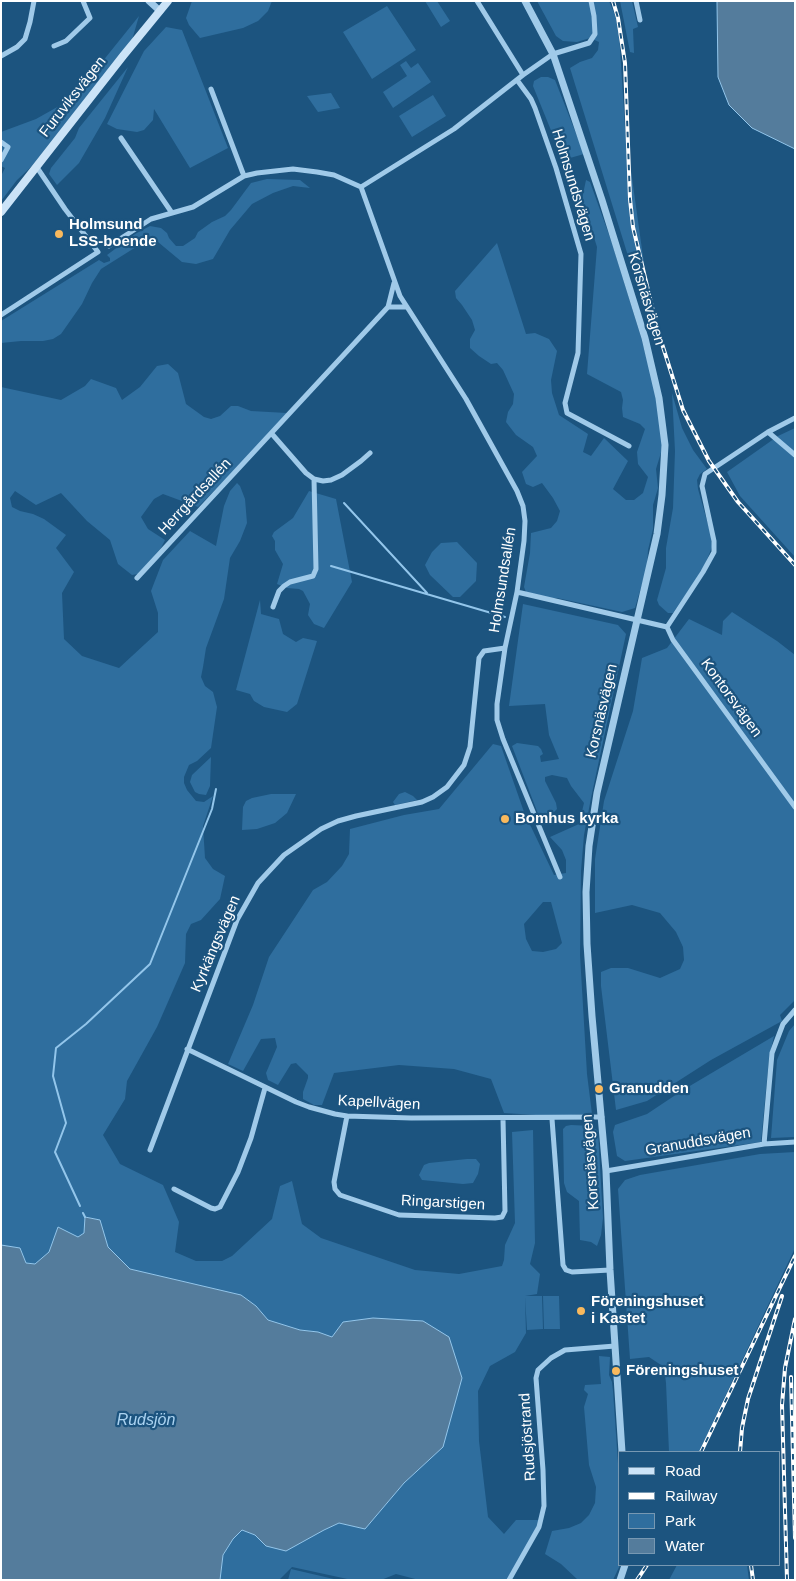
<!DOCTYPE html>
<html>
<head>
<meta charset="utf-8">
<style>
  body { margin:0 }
  #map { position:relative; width:796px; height:1581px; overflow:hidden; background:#1c547f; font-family:Helvetica,sans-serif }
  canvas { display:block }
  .frame { position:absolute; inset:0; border:2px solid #fff; pointer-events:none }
  .legend { position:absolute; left:618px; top:1451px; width:162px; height:115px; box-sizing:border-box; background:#1c547f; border:1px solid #7798b2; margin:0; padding:6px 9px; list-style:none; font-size:15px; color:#fff }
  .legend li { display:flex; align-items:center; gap:10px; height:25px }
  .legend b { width:25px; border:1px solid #7798b2 }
</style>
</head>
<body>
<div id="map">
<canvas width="796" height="1581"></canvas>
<div class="frame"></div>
<ul class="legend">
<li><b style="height:6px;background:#cbe3f7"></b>Road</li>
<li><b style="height:6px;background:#fff"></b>Railway</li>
<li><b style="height:14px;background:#2f6e9e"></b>Park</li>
<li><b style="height:14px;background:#547c9c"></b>Water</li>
</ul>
</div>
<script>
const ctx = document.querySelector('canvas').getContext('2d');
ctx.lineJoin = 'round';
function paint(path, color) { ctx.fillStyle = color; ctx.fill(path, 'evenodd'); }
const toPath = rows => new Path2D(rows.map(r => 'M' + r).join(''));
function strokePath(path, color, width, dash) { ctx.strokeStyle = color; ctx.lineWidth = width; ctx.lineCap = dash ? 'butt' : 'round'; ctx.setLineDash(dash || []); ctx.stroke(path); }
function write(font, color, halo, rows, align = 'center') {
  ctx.font = font + ' Helvetica,sans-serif'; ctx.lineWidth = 4.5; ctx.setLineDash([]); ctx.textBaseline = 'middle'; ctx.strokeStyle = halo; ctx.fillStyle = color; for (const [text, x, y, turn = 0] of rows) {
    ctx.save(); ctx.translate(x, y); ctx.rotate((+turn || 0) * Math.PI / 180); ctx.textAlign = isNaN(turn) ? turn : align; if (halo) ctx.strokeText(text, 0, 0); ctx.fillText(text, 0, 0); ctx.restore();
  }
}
const green = toPath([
  [192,1,272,1,268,11,258,21,243,28,200,38,189,25,186,18],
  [425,1,437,1,450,21,441,27],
  [537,1,609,1,615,15,619,32,625,128,654,335,641,298,570,68,580,62,592,58,598,50,599,42,590,38,577,42,563,41,556,36],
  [620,1,632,1,638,27,633,29,634,53,630,52],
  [387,6,416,50,372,79,343,32],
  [139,16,132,40,32,166,17,180,1,201,1,176,5,168,1,166,1,132,36,119,68,101,98,67],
  [166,27,182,30,228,148,190,168,154,109,153,120,144,130,137,132,117,129,107,124,144,51],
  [406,61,411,68,418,63,431,82,393,108,383,92,407,76,400,65],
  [128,67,105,118,79,163,57,185,49,174,51,168,75,138,79,128],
  [541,77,548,77,555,80,584,154,563,160,533,86,534,81],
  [331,93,340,108,318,112,307,96],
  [433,95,446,116,412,137,399,116],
  [267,179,300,180,310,188,293,186,273,193,252,204,230,230,213,259,196,264,182,262,152,237,101,269,92,283,82,304,61,334,53,339,43,341,21,341,1,343,1,321,99,260,104,263,110,261,110,258,107,255,135,234,150,226,161,228,167,233,169,238,176,246,183,246,195,238,198,232,212,222,225,216,231,210,251,183],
  [586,180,590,182,612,243,641,337,657,398,663,446,656,469,658,488,653,505,653,529,648,550,647,567,635,608,622,612,557,598,549,598,526,592,524,587,530,553,531,533,551,528,557,521,560,511,553,498,542,483,533,487,526,484,522,472,537,456,533,447,516,435,506,422,508,412,513,404,514,394,503,370,497,363,491,364,479,356,470,348,470,339,475,330,472,320,462,305,456,298,455,291,497,243,526,334,535,333,549,339,557,351,551,380,552,393,559,415,588,434,583,452,591,456,604,438,628,461,613,489,626,500,634,500,643,493,648,477,638,464,637,452,645,429,640,424,623,417,622,408,623,400,621,392,587,374,597,247,582,199],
  [168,364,178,373,186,404,204,417,211,419,220,416,231,406,238,406,251,411,287,413,229,476,198,507,163,494,154,499,141,517,148,529,165,540,161,548,138,574,132,575,118,564,110,540,87,521,61,493,36,505,15,491,10,498,12,507,20,511,33,514,44,519,66,535,56,548,74,572,62,593,64,639,82,656,119,668,158,632,158,613,151,591,163,560,190,531,216,546,224,506,230,491,237,483,240,486,245,499,247,523,240,541,230,558,224,599,206,648,203,667,201,677,205,686,213,692,217,707,211,748,197,761,189,765,184,777,184,783,187,790,196,801,204,802,213,796,203,826,205,858,213,869,225,876,220,899,201,920,191,924,186,934,185,963,157,1027,127,1081,125,1099,103,1135,120,1164,163,1185,179,1222,175,1252,196,1261,222,1261,232,1256,272,1219,280,1186,292,1181,302,1224,321,1238,415,1270,459,1274,502,1266,504,1260,505,1245,515,1223,512,1132,533,1130,535,1243,530,1264,540,1274,537,1294,525,1296,542,1296,543,1329,527,1330,525,1297,526,1333,515,1352,490,1366,478,1391,479,1441,488,1517,504,1534,516,1520,540,1520,533,1537,506,1580,419,1580,396,1574,381,1580,352,1580,292,1567,279,1580,220,1580,223,1556,233,1539,242,1530,255,1535,266,1546,324,1530,339,1523,365,1529,404,1483,443,1447,373,1318,343,1322,332,1337,318,1332,300,1330,268,1320,256,1306,241,1295,130,1269,108,1247,99,1220,85,1217,84,1233,78,1237,58,1227,49,1252,35,1264,26,1263,20,1248,1,1245,1,387,61,400,85,386,91,379,116,388,122,400,140,387,157,366],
  [672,393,682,428,693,450,707,469,700,474,697,480,698,489,711,535,712,547,706,562,697,578,673,613,668,613,659,605,657,600,666,568,666,548,673,508,675,451],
  [795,428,795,557,740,496,727,472,778,436],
  [309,491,336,499,352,582,324,628,314,624,308,615,310,604,303,591,299,589,287,588,277,584,283,564,275,550,275,541,272,536,274,532,293,518],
  [457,542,477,563,476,581,460,597,453,597,430,575,425,565,432,552,441,543],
  [260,600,261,614,279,619,283,634,296,642,303,638,317,641,297,704,287,712,264,707,254,701,250,694,236,690],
  [523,604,618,625,626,634,591,798,584,835,581,871,580,955,587,1074,592,1114,551,1116,504,1113,491,1079,454,1069,399,1065,334,1073,322,1105,314,1105,303,1099,303,1092,308,1078,308,1075,296,1063,291,1064,278,1085,268,1080,266,1073,277,1047,275,1038,261,1039,243,1071,228,1064,253,1005,269,957,313,890,327,882,342,866,349,854,350,829,404,815,439,809,493,744,501,746,524,812,554,875,566,873,566,860,562,850,550,837,579,824,584,803,571,786,567,778,552,775,545,777,545,781,556,803,557,809,553,813,540,819,512,746,517,743,538,746,541,749,543,754,540,756,541,762,559,759,549,735,545,704,509,706],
  [543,902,551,902,562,943,556,949,543,952,532,951,526,939,524,924],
  [732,612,777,641,795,655,795,1000,780,1015,782,1021,711,1060,647,1101,616,1110,601,986,601,972,611,968,628,968,660,978,680,969,684,960,683,947,676,932,660,913,632,905,595,913,595,859,604,801,633,711,642,658,667,648,689,619,722,635,723,621],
  [211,757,210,786,206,795,199,794,195,792,190,782,192,775],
  [405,792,413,796,417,800,395,805,393,802,399,794],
  [271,794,296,794,287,813,275,823,257,829,242,830,243,807,246,801,252,798],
  [795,1024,795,1137,771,1138,777,1060,789,1031],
  [774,1036,769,1058,761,1142,625,1161,617,1156,613,1132,615,1125,647,1114,683,1090],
  [571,1125,592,1126,598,1131,603,1218,601,1235,597,1246,591,1242,580,1240,579,1201,567,1192,564,1183,563,1129,566,1126],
  [795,1152,795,1248,699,1452,669,1452,666,1383,664,1367,649,1357,630,1359,618,1189,625,1180,640,1175,760,1154],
  [467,1159,476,1159,480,1164,478,1174,473,1183,463,1184,422,1180,419,1175,424,1165,429,1163],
  [543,1296,559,1296,560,1329,544,1329],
  [599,1356,610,1357,609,1375,612,1382,613,1391,620,1492,620,1565,613,1580,578,1580,561,1564,545,1554,552,1531,569,1528,581,1523,589,1515,595,1503,596,1487,589,1465,584,1407,588,1394,584,1390,585,1385,601,1384],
  [677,1565,747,1565,749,1580,669,1580],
  [291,1569,338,1580,288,1580]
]);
const water = toPath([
  [717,1,795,1,795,149,752,128,729,105,718,77,717,1],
  [85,1217,100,1220,108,1247,130,1269,241,1295,256,1306,268,1320,300,1330,318,1332,332,1337,343,1322,373,1318,423,1321,449,1337,462,1378,443,1447,404,1483,365,1529,339,1523,324,1530,286,1551,266,1546,255,1535,242,1530,233,1539,223,1555,220,1580,1,1580,1,1245,20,1248,26,1263,35,1264,49,1252,58,1227,78,1237,84,1233,85,1217]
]);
const stream = toPath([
  [344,503,427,593],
  [331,566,505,617],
  [80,1206,55,1152,66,1123,53,1076,56,1048,86,1024,150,964,212,809,216,789],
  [83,1213,85,1217]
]);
const minor = toPath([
  [477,1,523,75],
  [636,1,640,20],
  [54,46,66,41,90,18,83,1],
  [1,56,17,47,25,39,30,22,34,1],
  [517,80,531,99,535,108,556,168,581,254,578,353,565,403,567,413,629,446],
  [211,89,244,176],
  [121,138,172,213],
  [1,142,8,147,1,160],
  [361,187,454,129,523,75,553,54,589,43,595,34,594,16,591,1],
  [109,246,151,219,193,207,244,176,257,173,293,169,317,172,334,175,361,187,400,296,466,399,517,491,523,506,525,521,524,541,517,592,505,648,497,704,497,720,503,739,560,877],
  [394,283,388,307,407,307],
  [1,315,98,252,65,209,36,166],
  [768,432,795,455],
  [272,434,306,473,314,479,323,481,331,480,342,475,361,461,370,453],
  [137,578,388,307],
  [517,592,667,627,673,640,795,807],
  [273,607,279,591,284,586,290,582,313,576,316,569,314,479],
  [667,627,703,572,714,552,714,541,702,486,705,474,768,432,795,418],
  [187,1049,296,1102,309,1107,335,1114,347,1116,411,1118,602,1117],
  [347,1116,334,1182,335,1189,340,1195,399,1215,495,1218,502,1217,505,1211,503,1119],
  [552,1119,563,1265,566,1270,572,1272,610,1270],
  [764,1144,772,1053,783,1024,795,1010],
  [150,1150,237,920,258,883,284,855,321,829,338,821,356,816,422,802,433,797,447,787,464,765,470,747,479,658,484,651,505,648],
  [606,1171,764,1144,795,1142],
  [174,1189,211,1208,215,1209,220,1207,238,1172,251,1138,265,1088],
  [509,1580,539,1527,544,1506,543,1470,536,1378,538,1370,551,1358,565,1350,615,1346]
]);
const tertiary = toPath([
  [149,1,160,11],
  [525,1,553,54,602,200,645,338,659,398,665,445,662,495,657,534,597,793,589,846,586,892,587,944,592,1016,606,1171,610,1270,622,1452],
  [620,1580,625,1565]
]);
const secondary = toPath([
  [1,212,123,56,168,1]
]);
const rail = toPath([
  [613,1,618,18,625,63,630,199,633,227,657,328,683,410,709,461,738,502,795,565],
  [791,1377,795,1538],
  [701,1452,795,1256],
  [740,1452,742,1428,748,1399,782,1296],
  [751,1565,753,1580],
  [637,1580,647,1565],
  [787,1580,782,1405,785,1368,795,1319]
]);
const markers = [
  [59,234,5,"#f9b95d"],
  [505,819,5,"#f9b95d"],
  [599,1089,5,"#f9b95d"],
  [581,1311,5,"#f9b95d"],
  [616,1371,5,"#f9b95d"]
];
const streetNames = [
  ["Furuviksvägen",73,97,-52],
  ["Holmsundsvägen",573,185,73],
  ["Korsnäsvägen",646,299,73],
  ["Herrgårdsallén",195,497,-47],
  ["Holmsundsallén",503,580,-81],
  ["Kontorsvägen",731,698,54],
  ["Korsnäsvägen",602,711,-77],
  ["Kyrkängsvägen",216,944,-67],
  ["Kapellvägen",379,1103,3],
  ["Granuddsvägen",698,1142,-10],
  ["Korsnäsvägen",591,1162,-94],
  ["Ringarstigen",443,1203,3],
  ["Rudsjöstrand",528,1437,-94]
];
const poiNames = [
  ["Holmsund",69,225],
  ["LSS-boende",69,242],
  ["Bomhus kyrka",515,819],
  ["Granudden",609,1089],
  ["Föreningshuset",591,1302],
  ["i Kastet",591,1319],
  ["Föreningshuset",626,1371]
];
const waterNames = [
  ["Rudsjön",146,1421]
];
paint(green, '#2f6e9e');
paint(water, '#547c9c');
strokePath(water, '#93c6eb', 1);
strokePath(stream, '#93c6eb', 2);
strokePath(minor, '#a0cae9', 5);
strokePath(tertiary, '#a0cae9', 7);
strokePath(secondary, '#cbe3f7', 8);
strokePath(rail, '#fff', 4);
strokePath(rail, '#1c547f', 2, [5.5]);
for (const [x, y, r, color] of markers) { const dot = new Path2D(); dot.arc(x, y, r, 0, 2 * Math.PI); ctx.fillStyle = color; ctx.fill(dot); strokePath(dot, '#1c547f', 2); }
write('15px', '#fff', '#1c547f', streetNames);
write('bold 15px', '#fff', '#1c547f', poiNames, 'left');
write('italic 16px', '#abd3f1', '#1c547f', waterNames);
</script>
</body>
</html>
